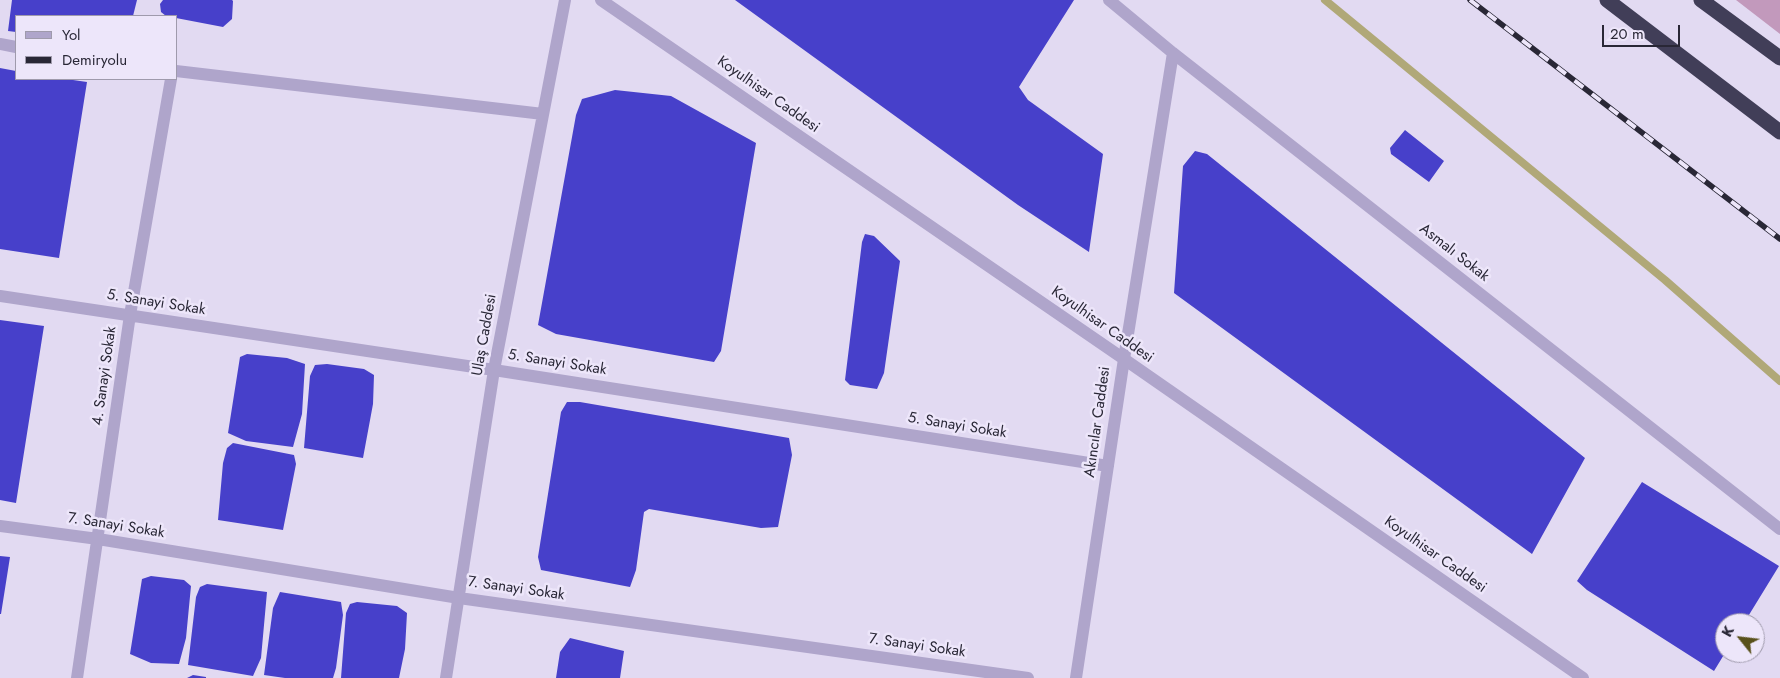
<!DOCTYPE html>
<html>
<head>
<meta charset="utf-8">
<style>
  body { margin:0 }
  #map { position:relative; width:1780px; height:678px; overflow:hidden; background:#e2daf2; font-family:Jost,sans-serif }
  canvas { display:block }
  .legend { position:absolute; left:15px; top:15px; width:162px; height:65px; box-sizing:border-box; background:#ede6fa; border:1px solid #9f9aac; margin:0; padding:6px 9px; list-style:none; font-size:15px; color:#292736 }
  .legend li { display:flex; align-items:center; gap:10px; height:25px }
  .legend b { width:25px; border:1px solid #9f9aac }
  .north { position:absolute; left:1715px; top:613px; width:50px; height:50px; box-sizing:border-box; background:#ede6fa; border:1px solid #9f9aac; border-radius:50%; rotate:299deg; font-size:14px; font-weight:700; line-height:20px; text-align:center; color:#292736 }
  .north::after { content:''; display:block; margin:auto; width:18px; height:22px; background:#59511b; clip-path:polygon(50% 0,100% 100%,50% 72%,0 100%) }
  .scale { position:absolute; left:1602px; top:25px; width:78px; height:22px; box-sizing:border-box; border:2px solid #292736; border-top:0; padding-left:6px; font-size:15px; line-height:18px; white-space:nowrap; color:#292736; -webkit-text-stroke:4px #ede6fa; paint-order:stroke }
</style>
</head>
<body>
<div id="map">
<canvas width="1780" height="678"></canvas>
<ul class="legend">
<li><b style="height:6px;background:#afa5cb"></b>Yol</li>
<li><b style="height:6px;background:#292736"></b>Demiryolu</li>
</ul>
<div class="north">K</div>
<div class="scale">20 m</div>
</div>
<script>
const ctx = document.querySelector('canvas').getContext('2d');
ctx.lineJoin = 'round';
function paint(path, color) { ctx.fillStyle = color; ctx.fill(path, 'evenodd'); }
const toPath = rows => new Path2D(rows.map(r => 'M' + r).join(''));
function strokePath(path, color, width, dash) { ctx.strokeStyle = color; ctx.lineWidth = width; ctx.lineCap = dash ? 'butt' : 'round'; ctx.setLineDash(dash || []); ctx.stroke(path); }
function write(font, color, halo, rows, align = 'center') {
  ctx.font = font + ' Jost,sans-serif'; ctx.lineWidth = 5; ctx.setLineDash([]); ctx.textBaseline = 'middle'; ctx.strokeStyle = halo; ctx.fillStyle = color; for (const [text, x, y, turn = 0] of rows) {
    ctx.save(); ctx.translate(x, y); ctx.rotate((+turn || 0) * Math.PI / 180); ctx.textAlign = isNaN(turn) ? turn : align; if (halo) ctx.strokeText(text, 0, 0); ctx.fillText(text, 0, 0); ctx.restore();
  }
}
const green = toPath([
  [1736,0,1780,0,1780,34]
]);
const stream = toPath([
  [1325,0,1665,280,1780,381]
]);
const building = toPath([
  [12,0,137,0,133,16,16,16,16,32,8,31],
  [163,0,232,0,233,1,232,19,223,27,176,18,176,16,166,16,161,12,160,4],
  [735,0,1074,0,1019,87,1028,100,1103,154,1089,252,1018,205],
  [0,68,16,71,16,79,66,79,87,82,59,258,0,249],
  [615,90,671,96,756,143,721,351,714,362,556,334,538,325,576,115,582,99],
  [1405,130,1444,161,1429,182,1391,154,1390,148],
  [1195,151,1207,154,1585,458,1532,554,1174,293,1183,166],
  [865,234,874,236,900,261,884,373,877,389,850,385,845,380,862,242],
  [0,320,44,326,16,503,0,500],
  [247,354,287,358,305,364,302,414,293,447,246,441,228,433,240,357],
  [327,364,364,369,374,375,373,404,363,458,304,448,310,376,315,365],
  [567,402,580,402,789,438,792,455,778,527,761,528,649,509,644,512,636,570,630,587,541,570,538,557,561,412],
  [233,443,294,455,296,464,283,530,218,520,223,463,227,448],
  [1642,482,1779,566,1744,623,1725,623,1725,653,1714,671,1587,590,1577,581],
  [0,556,10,557,1,614,0,614],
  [151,576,184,580,191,586,186,638,179,664,151,663,130,654,142,579],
  [207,584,267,592,261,658,253,676,188,665,196,597,200,587],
  [280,592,341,602,343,615,336,668,333,678,285,678,264,675,273,608],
  [357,602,397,606,407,613,405,649,399,678,341,678,346,613,350,604],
  [570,638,624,651,620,678,556,678,560,652],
  [193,675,206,677,206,678,187,678]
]);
const minor = toPath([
  [601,0,1124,359,1583,678],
  [1109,0,1173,53,1780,529],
  [0,44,16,47],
  [176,71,543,114],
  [0,296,494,370,1108,466],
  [0,526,98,539,459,598,1028,678],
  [77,678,130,315,171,79],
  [446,678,494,370,565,0],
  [1076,678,1124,359,1173,53]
]);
const highway = toPath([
  [1607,0,1780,132],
  [1701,0,1780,58]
]);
const rail = toPath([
  [1470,0,1780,239]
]);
const streetNames = [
  ["Koyulhisar Caddesi",768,95,35],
  ["Asmalı Sokak",1454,253,38],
  ["5. Sanayi Sokak",156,303,9],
  ["Koyulhisar Caddesi",1102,325,35],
  ["Ulaş Caddesi",485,335,-80],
  ["5. Sanayi Sokak",557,363,9],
  ["4. Sanayi Sokak",105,376,-82],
  ["Akıncılar Caddesi",1098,422,-82],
  ["5. Sanayi Sokak",957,426,9],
  ["7. Sanayi Sokak",116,526,9],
  ["Koyulhisar Caddesi",1435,555,35],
  ["7. Sanayi Sokak",516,589,8],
  ["7. Sanayi Sokak",917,646,8]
];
paint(green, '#c299bc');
strokePath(stream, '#b0a878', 8);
paint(building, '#4740ca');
strokePath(minor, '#afa5cb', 12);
strokePath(highway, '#413e58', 15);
strokePath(rail, '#292736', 5.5);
strokePath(rail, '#ede6fa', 4, [11]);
write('15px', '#292736', '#ede6fa', streetNames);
</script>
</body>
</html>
